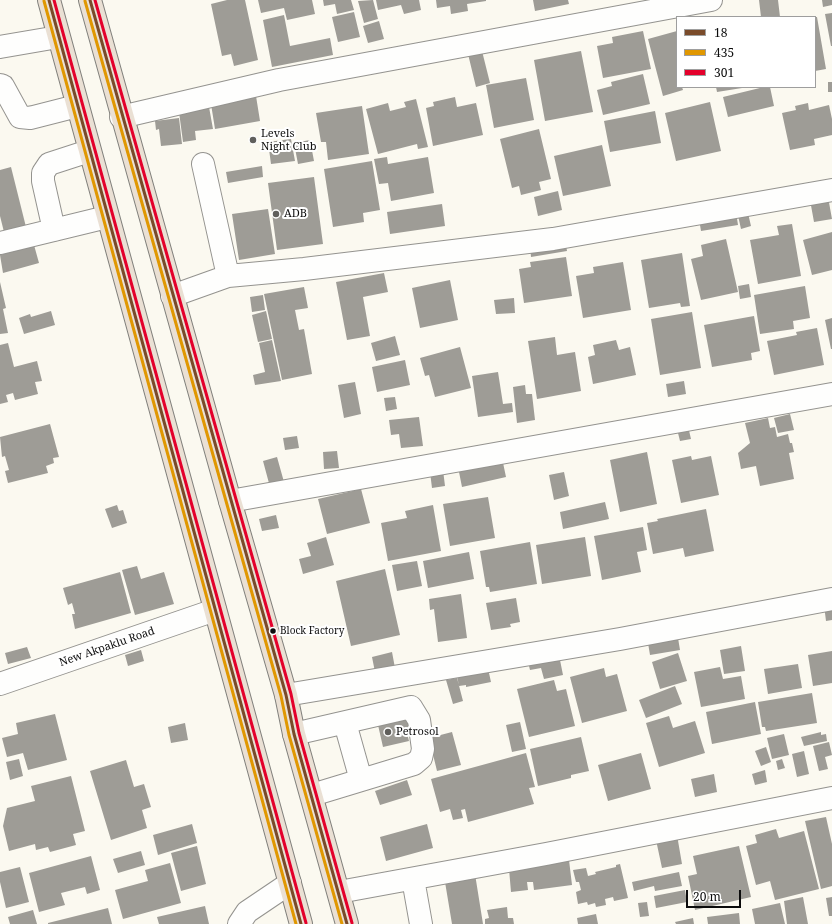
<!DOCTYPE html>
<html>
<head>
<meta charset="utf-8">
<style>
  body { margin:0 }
  #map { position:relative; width:832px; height:924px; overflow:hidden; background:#fbf9f0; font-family:"Noto Serif",serif }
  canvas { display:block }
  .legend { position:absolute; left:676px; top:16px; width:140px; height:72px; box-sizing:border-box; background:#fff; border:1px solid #9e9e9e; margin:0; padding:5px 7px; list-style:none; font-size:12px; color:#0c0c0c }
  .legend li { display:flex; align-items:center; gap:8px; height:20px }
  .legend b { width:20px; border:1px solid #9e9e9e }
  .scale { position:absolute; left:686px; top:890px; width:55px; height:18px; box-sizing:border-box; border:2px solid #0c0c0c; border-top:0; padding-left:5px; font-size:12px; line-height:14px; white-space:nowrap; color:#0c0c0c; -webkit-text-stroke:3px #fff; paint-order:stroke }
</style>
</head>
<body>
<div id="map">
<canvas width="832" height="924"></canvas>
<ul class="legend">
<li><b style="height:5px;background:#7a4b2a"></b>18</li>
<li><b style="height:5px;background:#e09701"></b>435</li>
<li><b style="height:5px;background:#e4002b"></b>301</li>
</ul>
<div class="scale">20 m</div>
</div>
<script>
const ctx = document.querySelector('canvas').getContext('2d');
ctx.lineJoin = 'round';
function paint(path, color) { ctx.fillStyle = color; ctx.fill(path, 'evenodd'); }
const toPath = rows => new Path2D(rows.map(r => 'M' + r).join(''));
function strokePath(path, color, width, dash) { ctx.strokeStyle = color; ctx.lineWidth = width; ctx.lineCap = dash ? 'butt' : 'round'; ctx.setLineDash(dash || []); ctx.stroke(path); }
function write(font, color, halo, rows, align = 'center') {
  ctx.font = font + ' "Noto Serif",serif'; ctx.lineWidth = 4; ctx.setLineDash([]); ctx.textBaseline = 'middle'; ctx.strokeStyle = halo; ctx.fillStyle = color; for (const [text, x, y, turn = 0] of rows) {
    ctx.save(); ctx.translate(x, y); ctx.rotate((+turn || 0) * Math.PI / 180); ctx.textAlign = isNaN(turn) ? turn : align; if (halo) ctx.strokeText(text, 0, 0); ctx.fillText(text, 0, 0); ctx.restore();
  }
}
const building = toPath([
  [227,0,245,0,258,60,234,66,231,54,222,56,211,4],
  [258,0,312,0,315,14,287,20,284,8,261,13],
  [323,0,351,0,354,10,337,14,335,4,324,6],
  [373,0,378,19,364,23,358,1],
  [376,0,419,0,421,10,404,14,401,5,378,10],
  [436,0,486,0,486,1,467,4,468,11,451,14,450,6,437,8],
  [533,0,568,0,569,4,535,11],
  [759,0,778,0,780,17,761,17],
  [822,0,832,0,832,5,823,7],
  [354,12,360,37,338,42,332,17],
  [832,13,832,46,831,46,825,14],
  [284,15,290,46,330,38,333,55,272,67,263,20],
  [815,17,817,17,826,69,815,71],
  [379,21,384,39,368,43,363,26],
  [643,31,651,69,603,78,597,46,613,43,612,37],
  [677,31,677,87,682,87,683,90,663,96,648,39],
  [482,51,490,83,476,87,468,54],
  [581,51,593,112,545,121,534,60],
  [643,74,650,104,603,115,597,90,612,86,611,82],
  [526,78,534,120,494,128,486,85],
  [828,82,832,82,832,92,828,92],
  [716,87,742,87,742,88,717,92],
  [764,87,770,87,774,106,728,117,723,97],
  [256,96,260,121,215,129,211,104],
  [455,97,457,107,476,103,483,135,433,146,426,108,434,106,433,102],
  [416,99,428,147,418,149,417,144,378,154,366,109,388,103,390,111,406,107,404,102],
  [710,102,721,151,676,161,665,113],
  [808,103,809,110,829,105,832,119,832,135,814,139,815,145,790,150,782,113,796,110,795,106],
  [362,106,369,154,328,160,326,142,321,142,316,113],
  [209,107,213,129,195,131,196,140,183,142,179,112],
  [655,111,661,143,610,152,604,121],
  [179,118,182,144,161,146,159,129,156,130,155,121],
  [539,129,551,179,539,182,541,190,521,195,519,186,512,188,500,139],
  [291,139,295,161,271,164,268,142],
  [310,140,314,161,298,164,294,143],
  [602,145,611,186,563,196,554,156],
  [387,157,388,164,428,157,434,193,391,201,388,183,379,184,374,159],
  [372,161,380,210,363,213,364,222,333,227,324,169],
  [262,166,263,177,228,183,226,172],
  [11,167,27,231,5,236,0,216,0,170],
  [314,177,323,244,277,250,268,183],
  [558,191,562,210,538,216,534,197],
  [828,197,832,219,814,222,810,200],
  [442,204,445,226,390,234,387,212],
  [268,209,275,254,239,260,232,214],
  [747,209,751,226,741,229,737,211],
  [736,212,738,225,701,231,699,219],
  [792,224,801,276,758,284,750,240,779,235,777,226],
  [832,232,832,270,812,275,803,240],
  [565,239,567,251,531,257,530,245],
  [726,239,738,292,701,300,691,259,703,256,701,245],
  [34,245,39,263,3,273,0,255],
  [682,253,690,306,681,307,680,303,649,308,641,260],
  [566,257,572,296,524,303,519,269,531,267,530,262],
  [623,262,631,310,583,318,576,276,594,273,593,267],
  [384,273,388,292,363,297,370,336,347,340,336,282],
  [450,280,458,320,420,328,412,288],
  [0,282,6,308,3,309,8,333,0,334],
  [749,284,751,297,740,299,738,286],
  [805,286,810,318,793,321,794,329,760,334,754,295],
  [304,287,308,308,295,310,299,330,304,329,312,374,282,380,264,294],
  [263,295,265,310,252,312,250,297],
  [514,298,515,313,496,314,494,300],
  [51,311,55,325,24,334,19,318,30,314,31,317],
  [266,311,272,339,258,342,252,315],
  [692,312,701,368,660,375,651,319],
  [754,316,760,351,751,353,752,360,712,367,704,325],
  [832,318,832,349,831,349,825,320],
  [817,328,824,365,774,375,767,341,797,335,796,332],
  [395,336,400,355,376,361,371,343],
  [555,337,557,355,575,352,581,391,537,399,528,341],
  [272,340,281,381,255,385,253,375,265,372,259,343],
  [616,340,619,350,630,347,636,375,593,384,588,357,595,355,593,345],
  [8,343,14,367,37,361,42,381,35,382,38,394,15,400,13,393,6,395,8,402,0,404,0,345],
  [460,347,471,388,435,397,429,375,425,376,420,358],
  [405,360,410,385,377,392,372,367],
  [498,372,503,404,512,403,513,412,478,417,472,376],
  [684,381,686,394,668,397,666,384],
  [355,382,361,414,344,418,338,385],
  [525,385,526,394,532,394,535,420,517,423,513,387],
  [395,397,397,409,386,411,384,398],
  [790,414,794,430,778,433,774,418],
  [419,417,423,446,401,448,399,434,391,435,389,420],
  [768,418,770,428,775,427,777,437,788,434,790,443,792,443,794,452,789,453,794,479,760,486,756,466,741,469,738,453,750,443,745,423],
  [687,422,691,439,680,441,676,425],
  [50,424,59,457,53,458,54,463,46,466,48,473,8,483,5,471,9,470,5,456,2,457,0,437],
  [297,436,299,448,285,450,283,438],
  [337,451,339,468,324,469,323,452],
  [647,452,657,504,620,512,610,460],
  [691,456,692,460,711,456,719,495,681,503,672,460],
  [277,457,284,482,270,487,263,461],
  [502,458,506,477,462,487,458,467],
  [443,470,445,486,432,488,430,472],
  [564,472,569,496,554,500,549,475],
  [361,489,370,523,327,534,318,499],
  [488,497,495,538,450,546,443,504],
  [605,502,609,519,563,529,560,512],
  [117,505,119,511,123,510,127,523,112,528,105,509],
  [433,505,441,551,388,561,381,523,407,518,405,511],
  [706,509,714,551,685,557,683,548,653,554,647,523,658,521,657,519],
  [276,515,279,528,262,531,259,519],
  [643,527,647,550,637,552,641,572,602,580,594,536],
  [326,537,334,565,303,574,299,559,311,556,307,543],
  [585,537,591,576,542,584,536,545],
  [530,542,537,584,490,592,489,587,486,587,480,551],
  [469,552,474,579,428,588,423,561],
  [417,561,422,586,397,591,392,565],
  [137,566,141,579,164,572,174,604,135,615,122,570],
  [385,569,400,635,351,646,336,581],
  [120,572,131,613,75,629,72,614,75,614,72,603,68,605,63,588],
  [461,594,467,638,438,642,434,609,430,610,429,599],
  [516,598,520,622,510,624,511,627,491,630,486,603],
  [832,604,832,620,826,621,824,605],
  [677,632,680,650,650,655,647,637],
  [741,646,745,671,724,674,720,650],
  [27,647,31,658,8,664,5,653],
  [141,650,144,661,128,666,125,655],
  [558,650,563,675,544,679,541,668,530,670,528,662],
  [832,651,832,683,813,686,808,655],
  [392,652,395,668,375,672,372,657],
  [678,653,687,681,660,689,652,662],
  [487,664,491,682,466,687,466,685,459,686,457,676],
  [798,664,802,688,768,694,764,669],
  [720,667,723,679,741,676,745,699,701,707,694,672],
  [604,668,606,677,617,674,627,711,582,723,570,677],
  [457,678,463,701,453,704,446,680],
  [554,680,557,691,566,689,575,726,529,737,517,689],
  [675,686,682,704,646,718,639,700],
  [812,693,817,723,766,731,765,727,762,727,758,702],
  [755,702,761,734,712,744,706,712],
  [55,714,67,760,28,770,23,753,7,757,2,738,18,734,16,723],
  [669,716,673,728,695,721,705,753,659,767,646,723],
  [413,717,416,727,406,729,409,741,383,747,378,725],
  [520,722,526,749,512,752,506,725],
  [185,723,188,740,171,743,168,727],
  [452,732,461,765,437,771,429,738],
  [821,732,821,735,826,734,827,741,804,746,801,737],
  [784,734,789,755,772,759,767,738],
  [581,737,589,771,571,775,571,778,538,786,530,749],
  [829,742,832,755,825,757,828,769,819,771,813,746],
  [766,747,771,762,761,766,755,751],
  [804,751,809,774,797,777,792,754],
  [526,753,535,787,529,788,534,804,468,822,465,809,461,810,463,818,453,820,450,809,440,812,431,779],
  [641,753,651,789,608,801,598,765],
  [19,759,23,776,10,780,6,762],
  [782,759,785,768,778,770,776,761],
  [126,760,134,787,144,784,151,807,142,810,147,828,111,840,90,771],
  [765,770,767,782,755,785,752,774],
  [714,774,717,792,695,797,691,779],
  [71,776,85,831,73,834,76,845,50,852,48,847,36,850,35,844,9,851,3,826,7,808,35,801,31,786],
  [407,780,412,795,380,805,375,791],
  [826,817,832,844,832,886,821,889,805,821],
  [192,824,197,843,158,855,153,835],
  [427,824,433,848,386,861,380,837],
  [776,829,779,838,804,831,819,889,775,900,770,881,756,885,746,846,757,843,755,835],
  [677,835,682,864,662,868,656,840],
  [197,846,206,884,181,891,171,853],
  [739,846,751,897,695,910,688,876,697,874,693,856],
  [141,851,145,865,118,873,113,859],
  [91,856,100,890,87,894,85,887,61,893,65,905,39,912,29,873],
  [569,860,572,885,534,890,533,882,527,882,528,890,511,892,509,869],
  [170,863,181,903,123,919,115,890,148,881,145,870],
  [620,864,628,898,614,901,613,897,605,899,606,905,596,907,595,903,588,905,587,902,578,904,576,892,581,890,579,882,576,882,573,870,586,868,588,876,596,874,595,872,616,867,616,865],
  [20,867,29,902,6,908,0,882,0,872],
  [679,872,682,886,655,891,654,886,634,891,632,882],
  [475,874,483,924,452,924,445,882],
  [685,890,687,902,656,908,654,896],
  [803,897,808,924,787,924,784,901],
  [832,897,832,916,829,916,826,898],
  [647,902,649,916,640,917,638,903],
  [780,903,785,924,755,924,752,909],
  [205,906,209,924,159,924,157,917],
  [507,907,508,918,513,918,514,924,485,924,485,919,489,918,487,910],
  [108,908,112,924,48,924,48,923],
  [33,910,37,924,10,924,8,917],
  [739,913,740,924,708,924,707,917],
  [596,914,598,924,578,924,577,918],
  [693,918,694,924,676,924,675,922]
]);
const minor = toPath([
  [0,47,58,37],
  [0,85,3,86,20,117,30,118,77,106],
  [121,117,279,80,711,0],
  [203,164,228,276],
  [54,230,43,181,43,173,49,164,89,151],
  [0,243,107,217],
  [172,296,228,276,304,269,553,239,832,190],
  [230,501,832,394],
  [0,684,215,610],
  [286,695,620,639,832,599],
  [345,723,361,780],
  [294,734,411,707,419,720,423,749,421,758,414,764,312,795],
  [413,879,421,924],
  [339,892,546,854,832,798],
  [239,924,247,912,290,883]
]);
const highway = toPath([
  [49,0,301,924],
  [90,0,230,501,286,695,294,734,347,924]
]);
const bus1 = toPath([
  [49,0,301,924],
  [90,0,286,695,294,734,347,924]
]);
const bus2 = toPath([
  [44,1,296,924],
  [85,1,281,696,289,735,342,924]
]);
const bus3 = toPath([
  [54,0,306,923],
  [95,0,291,694,299,733,352,923]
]);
const markers = [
  [253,140,4,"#605f5c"],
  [276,214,4,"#605f5c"],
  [273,631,3.5,"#0c0c0c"],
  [388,732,4,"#605f5c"]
];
const busNames = [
  ["Block Factory",280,631]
];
const poiNames = [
  ["Levels",261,134],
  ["Night Club",261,147],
  ["ADB",284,214],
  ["Petrosol",396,732]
];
const streetNames = [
  ["New Akpaklu Road",107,647,-19]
];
paint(building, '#9e9c96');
strokePath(minor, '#94938f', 24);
strokePath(highway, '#81807c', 24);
strokePath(minor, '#fefefd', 22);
strokePath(highway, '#eae0d4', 22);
strokePath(bus1, '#7a4b2a', 3);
strokePath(bus2, '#e09701', 3);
strokePath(bus3, '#e4002b', 3);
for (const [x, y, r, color] of markers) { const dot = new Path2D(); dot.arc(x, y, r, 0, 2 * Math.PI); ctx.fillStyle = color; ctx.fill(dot); strokePath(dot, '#fff', 1.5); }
write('10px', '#0c0c0c', '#fff', busNames, 'left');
write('11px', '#0c0c0c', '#fff', poiNames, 'left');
write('11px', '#0c0c0c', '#fff', streetNames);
</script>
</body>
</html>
